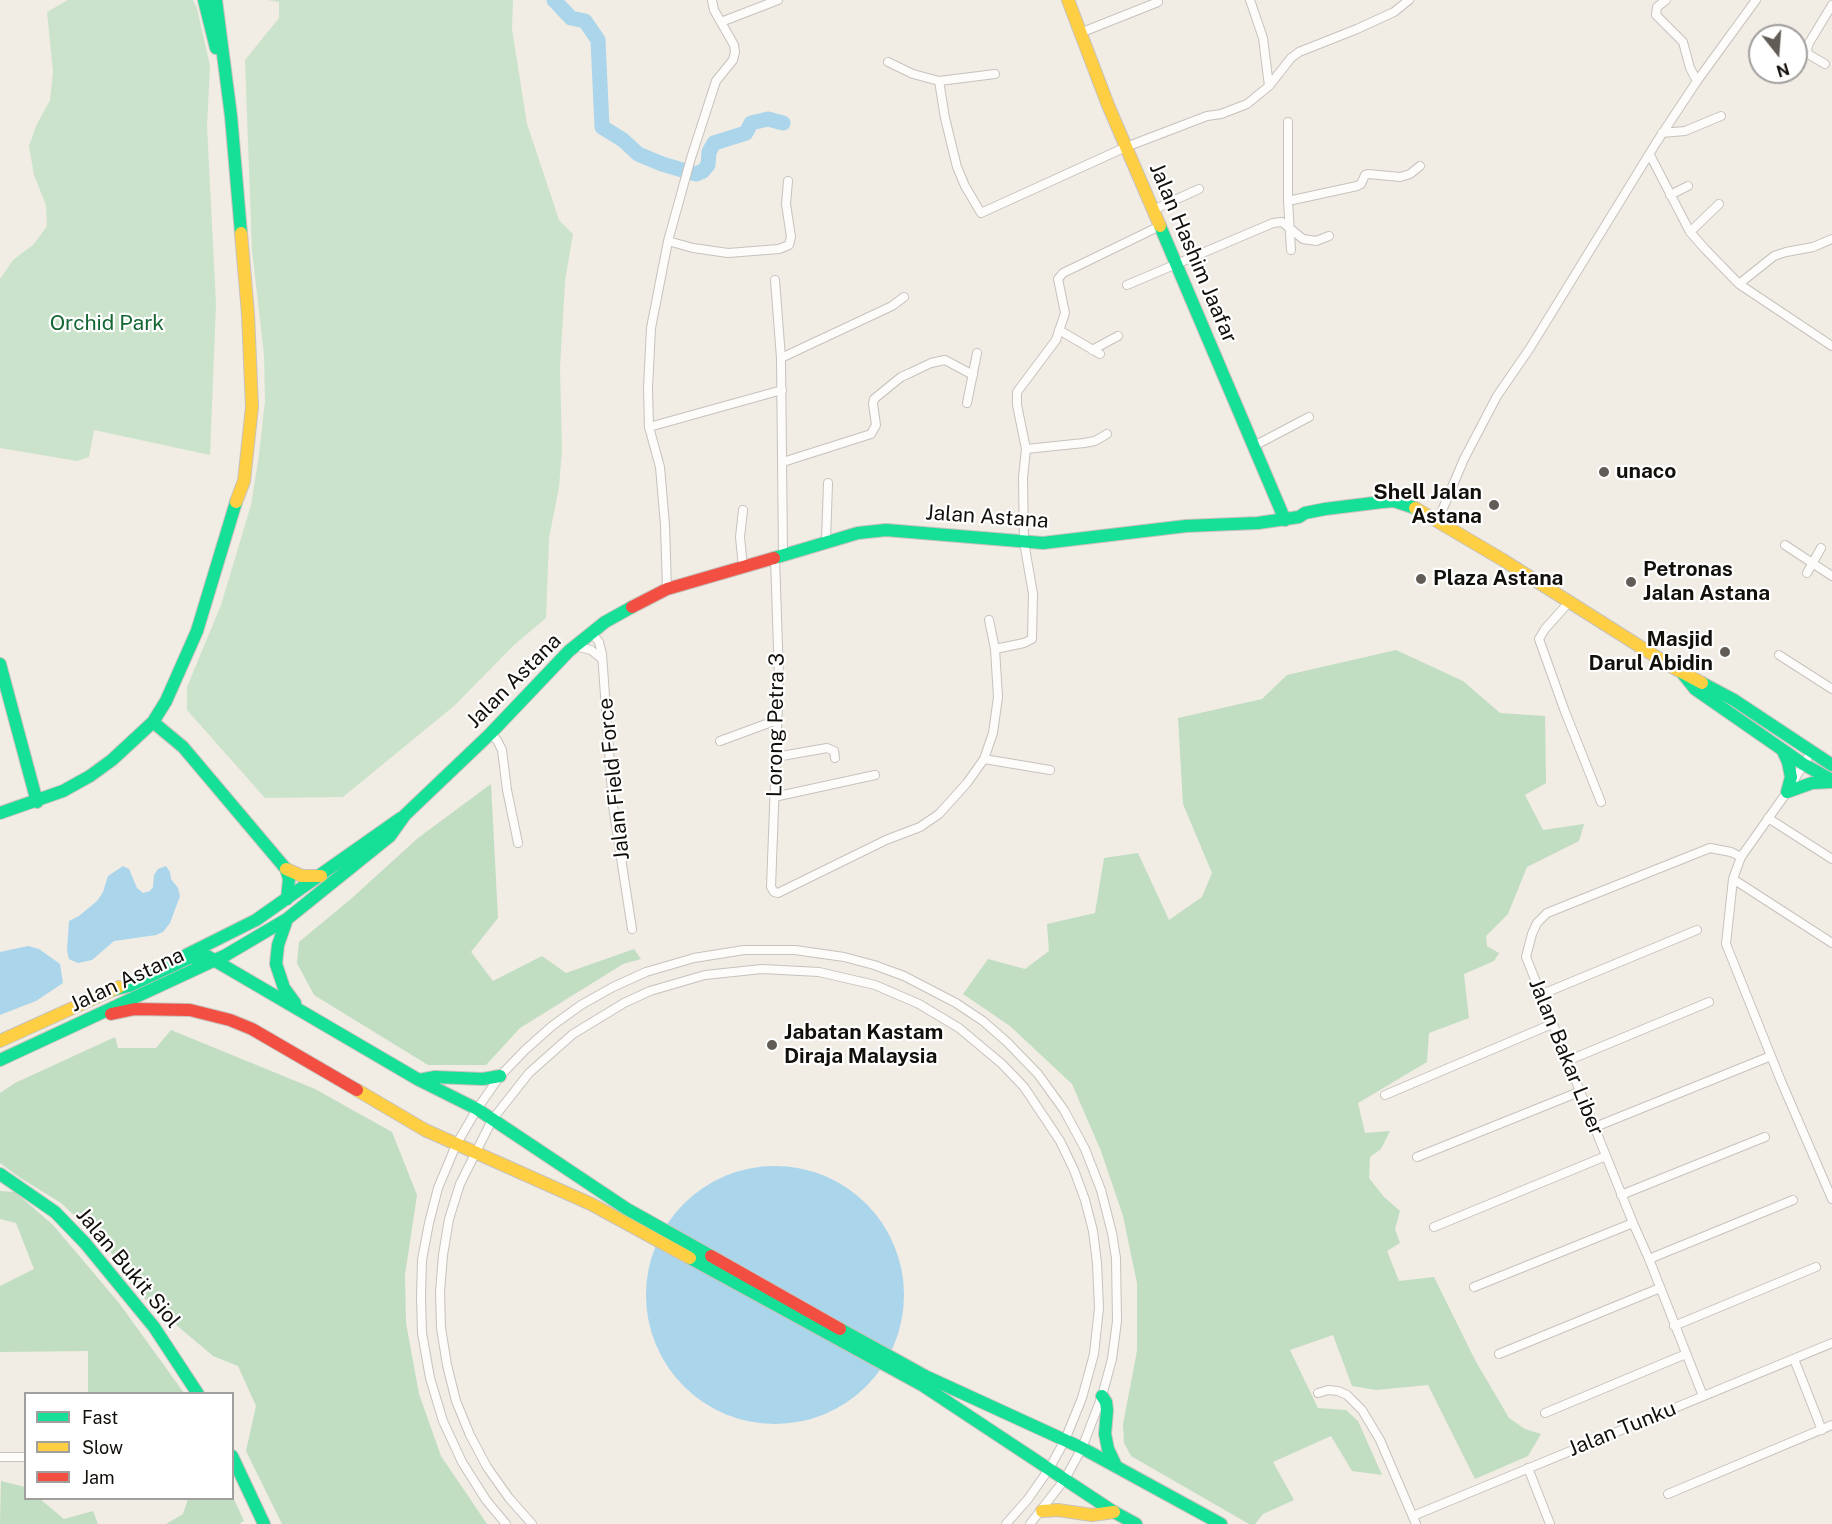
<!DOCTYPE html>
<html>
<head>
<meta charset="utf-8">
<style>
  body { margin:0 }
  #map { position:relative; width:1832px; height:1524px; overflow:hidden; background:#f1ece4; font-family:"Public Sans",sans-serif }
  canvas { display:block }
  .legend { position:absolute; left:24px; top:1392px; width:210px; height:108px; box-sizing:border-box; background:#fff; border:2px solid #a19f9d; margin:0; padding:8px 10px; list-style:none; font-size:18px; color:#130f0a }
  .legend li { display:flex; align-items:center; gap:12px; height:30px }
  .legend b { width:30px; border:2px solid #a19f9d }
  .north { position:absolute; left:1748px; top:24px; width:60px; height:60px; box-sizing:border-box; background:#fff; border:2px solid #a19f9d; border-radius:50%; rotate:163deg; font-size:16px; font-weight:700; line-height:24px; text-align:center; color:#130f0a }
  .north::after { content:''; display:block; margin:auto; width:21px; height:27px; background:#615c56; clip-path:polygon(50% 0,100% 100%,50% 72%,0 100%) }
</style>
</head>
<body>
<div id="map">
<canvas width="1832" height="1524"></canvas>
<ul class="legend">
<li><b style="height:8px;background:#16e098"></b>Fast</li>
<li><b style="height:8px;background:#ffcf43"></b>Slow</li>
<li><b style="height:8px;background:#f24e42"></b>Jam</li>
</ul>
<div class="north">N</div>
</div>
<script>
const ctx = document.querySelector('canvas').getContext('2d');
ctx.lineJoin = 'round';
function paint(path, color) { ctx.fillStyle = color; ctx.fill(path, 'evenodd'); }
const toPath = rows => new Path2D(rows.map(r => 'M' + r).join(''));
function strokePath(path, color, width, dash) { ctx.strokeStyle = color; ctx.lineWidth = width; ctx.lineCap = dash ? 'butt' : 'round'; ctx.setLineDash(dash || []); ctx.stroke(path); }
function write(font, color, halo, rows, align = 'center') {
  ctx.font = font + ' "Public Sans",sans-serif'; ctx.lineWidth = 4.5; ctx.setLineDash([]); ctx.textBaseline = 'middle'; ctx.strokeStyle = halo; ctx.fillStyle = color; for (const [text, x, y, turn = 0] of rows) {
    ctx.save(); ctx.translate(x, y); ctx.rotate((+turn || 0) * Math.PI / 180); ctx.textAlign = isNaN(turn) ? turn : align; if (halo) ctx.strokeText(text, 0, 0); ctx.fillText(text, 0, 0); ctx.restore();
  }
}
const green = toPath([
  [68,0,193,0,197,8,210,66,207,126,216,304,210,455,94,430,89,457,77,461,0,448,0,279,13,260,34,244,47,226,46,205,34,175,29,146,36,126,50,100,53,72,47,12],
  [268,0,513,0,512,29,527,124,559,220,573,234,565,281,560,367,562,450,559,487,549,538,546,618,514,645,454,706,343,797,265,798,187,710,187,687,221,605,251,505,259,455,265,401,264,355,252,250,245,60,279,18,279,2]
]);
const forest = toPath([
  [1396,650,1463,681,1500,713,1545,716,1546,783,1525,795,1543,830,1584,824,1579,841,1527,867,1508,914,1486,936,1487,946,1499,953,1494,961,1464,974,1469,1018,1429,1033,1427,1062,1358,1103,1365,1133,1390,1131,1381,1149,1370,1157,1369,1178,1384,1197,1400,1211,1395,1229,1400,1243,1387,1251,1399,1281,1434,1277,1475,1360,1509,1418,1525,1429,1541,1434,1528,1456,1475,1479,1428,1385,1376,1390,1352,1386,1333,1335,1290,1350,1318,1408,1346,1410,1358,1421,1382,1475,1352,1471,1331,1436,1273,1462,1294,1500,1263,1514,1255,1524,1249,1524,1131,1456,1124,1443,1123,1424,1137,1351,1137,1283,1123,1216,1101,1151,1072,1084,1010,1026,963,994,988,959,1025,969,1049,951,1047,924,1095,913,1104,858,1138,853,1169,920,1202,897,1212,873,1183,804,1178,718,1262,699,1287,675],
  [491,784,498,918,471,952,493,981,542,956,566,973,634,949,641,959,623,964,520,1028,486,1065,428,1065,314,995,297,963,299,942,352,898,418,838],
  [171,1030,315,1089,392,1132,417,1195,405,1275,406,1323,419,1394,441,1456,487,1524,282,1524,246,1451,256,1406,238,1366,213,1356,142,1296,104,1243,61,1203,19,1177,0,1163,0,1093,15,1083,115,1037,118,1048,156,1048],
  [0,1191,15,1192,53,1225,119,1303,184,1393,88,1393,88,1351,0,1352,0,1286,34,1269,16,1223,0,1219],
  [1,1481,25,1487,26,1498,40,1499,64,1519,93,1511,98,1524,0,1524],
  [233,1497,244,1521,239,1524,166,1524,183,1514,188,1499]
]);
const water = toPath([
  [123,866,129,869,137,888,143,893,150,891,153,887,154,875,158,869,166,866,170,872,171,879,178,888,180,896,170,923,163,932,156,935,114,941,92,960,78,963,69,959,67,950,69,921,79,916,97,901,103,892,108,876],
  [28,946,39,949,60,964,63,983,36,1001,0,1015,0,952],
  '646 1295a129 129 0 1 1 258 0a129 129 0 1 1-258 0Z'
]);
const river = toPath([
  [554,0,571,18,585,21,598,40,602,127,623,140,638,154,662,164,696,174,703,171,708,165,709,152,714,143,746,133,751,123,768,119,783,123]
]);
const street = toPath([
  [1250,0,1263,38,1269,86],
  [1666,0,1657,7,1656,15,1683,42,1690,68,1697,81],
  [721,22,778,0],
  [1080,33,1158,2],
  [888,62,913,74,939,81,995,74],
  [1825,64,1808,54,1807,49,1809,43,1832,5],
  [939,81,945,118,957,167,965,186,981,213,1126,147,1207,116,1221,114,1247,104,1269,86,1291,58,1299,52,1357,29,1394,12,1409,0],
  [1288,122,1288,201,1291,250],
  [1662,133,1685,131,1721,116],
  [1650,155,1690,232,1705,249,1739,284,1832,346],
  [1670,195,1688,186],
  [1288,201,1357,186,1361,184,1365,175,1368,174,1400,177,1410,174,1420,166],
  [1153,210,1199,189],
  [1690,232,1719,204],
  [668,241,693,248,728,253,779,249,789,245,791,237,786,204,788,181],
  [775,280,781,358,783,555],
  [1739,284,1774,256,1786,252,1813,247,1832,239],
  [1127,285,1273,223,1282,222,1303,239,1316,241,1329,236],
  [1059,330,1100,354],
  [1092,350,1118,336],
  [781,358,892,306,904,297],
  [967,403,977,353],
  [649,427,782,390],
  [1254,446,1309,417],
  [1026,449,1084,443,1095,441,1107,434],
  [783,462,871,434,876,425,873,404,874,399,901,377,910,373,931,363,945,360,973,375],
  [743,510,740,537,743,567],
  [1438,520,1464,459,1497,396,1530,348,1656,143,1697,81,1756,0],
  [826,541,828,483],
  [1785,545,1832,576],
  [775,557,779,677,771,887,774,892,778,893,886,840,920,827,939,814,967,783,984,759],
  [1807,573,1821,548],
  [667,589,665,525,660,467,649,427,648,388,651,328,668,241,691,158,716,81,733,60,735,52,734,45,714,10,712,0],
  [1570,601,1545,629,1539,639,1564,709,1601,802],
  [989,620,995,649],
  [591,632,599,642,602,654,613,806,632,929],
  [575,646,591,650,602,659],
  [1779,655,1832,689],
  [490,734,497,740,502,750,507,790,518,843],
  [720,741,777,720],
  [1811,752,1787,792,1741,857,1733,879,1726,944,1781,1081,1832,1199],
  [776,757,827,748,834,751,835,758],
  [1050,770,984,759,993,733,998,697,995,649,1024,643,1032,639,1033,594,1024,542,1023,478,1026,449,1017,405,1017,392,1056,340,1065,313,1058,279,1063,273,1160,226],
  [774,797,875,775],
  [1768,818,1832,859],
  [1733,879,1832,943],
  [1540,995,1697,930],
  [1567,1061,1709,1002],
  [1385,1095,1552,1024],
  [1595,1127,1771,1056],
  [1417,1157,1579,1092],
  [1621,1195,1765,1137],
  [1434,1227,1606,1156],
  [1649,1259,1793,1200],
  [1474,1287,1633,1223],
  [1674,1326,1816,1267],
  [1499,1354,1660,1288],
  [1794,1359,1822,1430],
  [1318,1393,1328,1390,1338,1391,1347,1395,1362,1410,1380,1440,1416,1524],
  [1703,1396,1649,1259,1633,1223,1526,957,1532,934,1537,923,1547,913,1710,848,1731,852,1741,857],
  [1545,1413,1686,1354],
  [0,1457,26,1457],
  [1528,1468,1550,1524],
  [1668,1494,1832,1425],
  [1413,1516,1832,1343],
  [506,1524,486,1500,462,1462,443,1421,430,1378,422,1333,421,1297,422,1260,429,1223,438,1188,456,1145,477,1109,500,1076,525,1050,552,1026,581,1005,613,987,646,972,694,958,744,950,795,950,844,957,874,965,904,976,956,1003,983,1021,1007,1042,1038,1074,1064,1110,1085,1149,1101,1190,1112,1233,1116,1258,1117,1321,1112,1359,1102,1396,1082,1448,1065,1479,1030,1524],
  [532,1524,509,1498,487,1467,470,1435,456,1401,447,1365,441,1328,440,1292,443,1255,449,1219,460,1184,492,1120,529,1073,573,1034,624,1003,650,991,705,975,762,969,819,972,875,985,919,1004,959,1028,1002,1064,1024,1087,1060,1141,1074,1170,1085,1200,1093,1231,1097,1263,1099,1308,1094,1354,1082,1398,1065,1440,1049,1469,1028,1499,1006,1524]
]);
const fast = toPath([
  [204,0,216,48],
  [216,0,231,116,241,233],
  [1160,226,1285,520],
  [774,558,858,533,886,530,1043,543,1186,526,1258,523,1299,517,1305,513,1325,509,1382,502,1394,501,1415,508],
  [0,664,37,802],
  [1683,674,1695,689,1803,764,1832,780],
  [1702,683,1734,700,1832,765],
  [153,722,183,747,286,869,289,879,287,899],
  [1783,751,1788,762,1791,777,1787,792],
  [1787,792,1812,783,1832,782],
  [0,813,63,791,90,776,112,760,153,722,166,701,197,631,236,502],
  [287,919,278,945,276,964,284,988,295,1003],
  [186,955,256,920,401,818],
  [112,990,129,986,189,958,207,956,419,1080,477,1109,627,1209,711,1256],
  [0,1060,226,955,287,919,390,836,405,815,490,734,569,651,605,622,632,607],
  [419,1080,435,1077,483,1079,500,1076],
  [0,1174,55,1212,85,1243,154,1327,198,1394],
  [690,1258,922,1385,1114,1512,1136,1524],
  [840,1329,925,1376,1082,1448,1221,1524],
  [1102,1396,1106,1402,1107,1410,1105,1434,1108,1449,1116,1466],
  [232,1456,264,1524]
]);
const slow = toPath([
  [1068,0,1108,105,1160,226],
  [236,502,244,481,252,407,248,314,241,233],
  [1415,508,1503,560,1674,668,1702,683],
  [286,869,302,876,321,876],
  [0,1041,119,987],
  [357,1090,425,1130,591,1204,690,1258],
  [1042,1511,1058,1510,1092,1515,1114,1512]
]);
const jam = toPath([
  [632,607,667,589,774,558],
  [111,1014,135,1009,190,1010,230,1020,252,1029,357,1090],
  [711,1256,840,1329]
]);
const markers = [
  [1604,472,6,"#615c56"],
  [1494,505,6,"#615c56"],
  [1421,579,6,"#615c56"],
  [1631,582,6,"#615c56"],
  [1725,652,6,"#615c56"],
  [772,1045,6,"#615c56"]
];
const streetNames = [
  ["Jalan Hashim Jaafar",1193,253,67],
  ["Jalan Astana",987,517,4],
  ["Jalan Astana",514,681,-45],
  ["Lorong Petra 3",776,725,-89],
  ["Jalan Field Force",614,779,-96],
  ["Jalan Astana",127,980,-25],
  ["Jalan Bakar Liber",1566,1057,68],
  ["Jalan Bukit Siol",128,1268,50],
  ["Jalan Tunku",1622,1429,-22]
];
const parkNames = [
  ["Orchid Park",107,324]
];
const poiNames = [
  ["unaco",1616,472],
  ["Shell Jalan",1482,493,"right"],
  ["Astana",1482,517,"right"],
  ["Petronas",1643,570],
  ["Jalan Astana",1643,594],
  ["Plaza Astana",1433,579],
  ["Masjid",1713,640,"right"],
  ["Darul Abidin",1713,664,"right"],
  ["Jabatan Kastam",784,1033],
  ["Diraja Malaysia",784,1057]
];
paint(green, '#cbe3cb');
paint(forest, '#c1ddc2');
paint(water, '#aad5eb');
strokePath(river, '#aad5eb', 15);
strokePath(street, '#c7c2bc', 10);
strokePath(fast, '#c7c2bc', 14);
strokePath(slow, '#c7c2bc', 14);
strokePath(jam, '#c7c2bc', 14);
strokePath(street, '#fdfcfb', 8);
strokePath(fast, '#16e098', 12);
strokePath(slow, '#ffcf43', 12);
strokePath(jam, '#f24e42', 12);
for (const [x, y, r, color] of markers) { const dot = new Path2D(); dot.arc(x, y, r, 0, 2 * Math.PI); ctx.fillStyle = color; ctx.fill(dot); strokePath(dot, '#fff', 2); }
write('21px', '#130f0a', '#fff', streetNames);
write('21px', '#146633', '#fff', parkNames);
write('bold 21px', '#130f0a', '#fff', poiNames, 'left');
</script>
</body>
</html>
